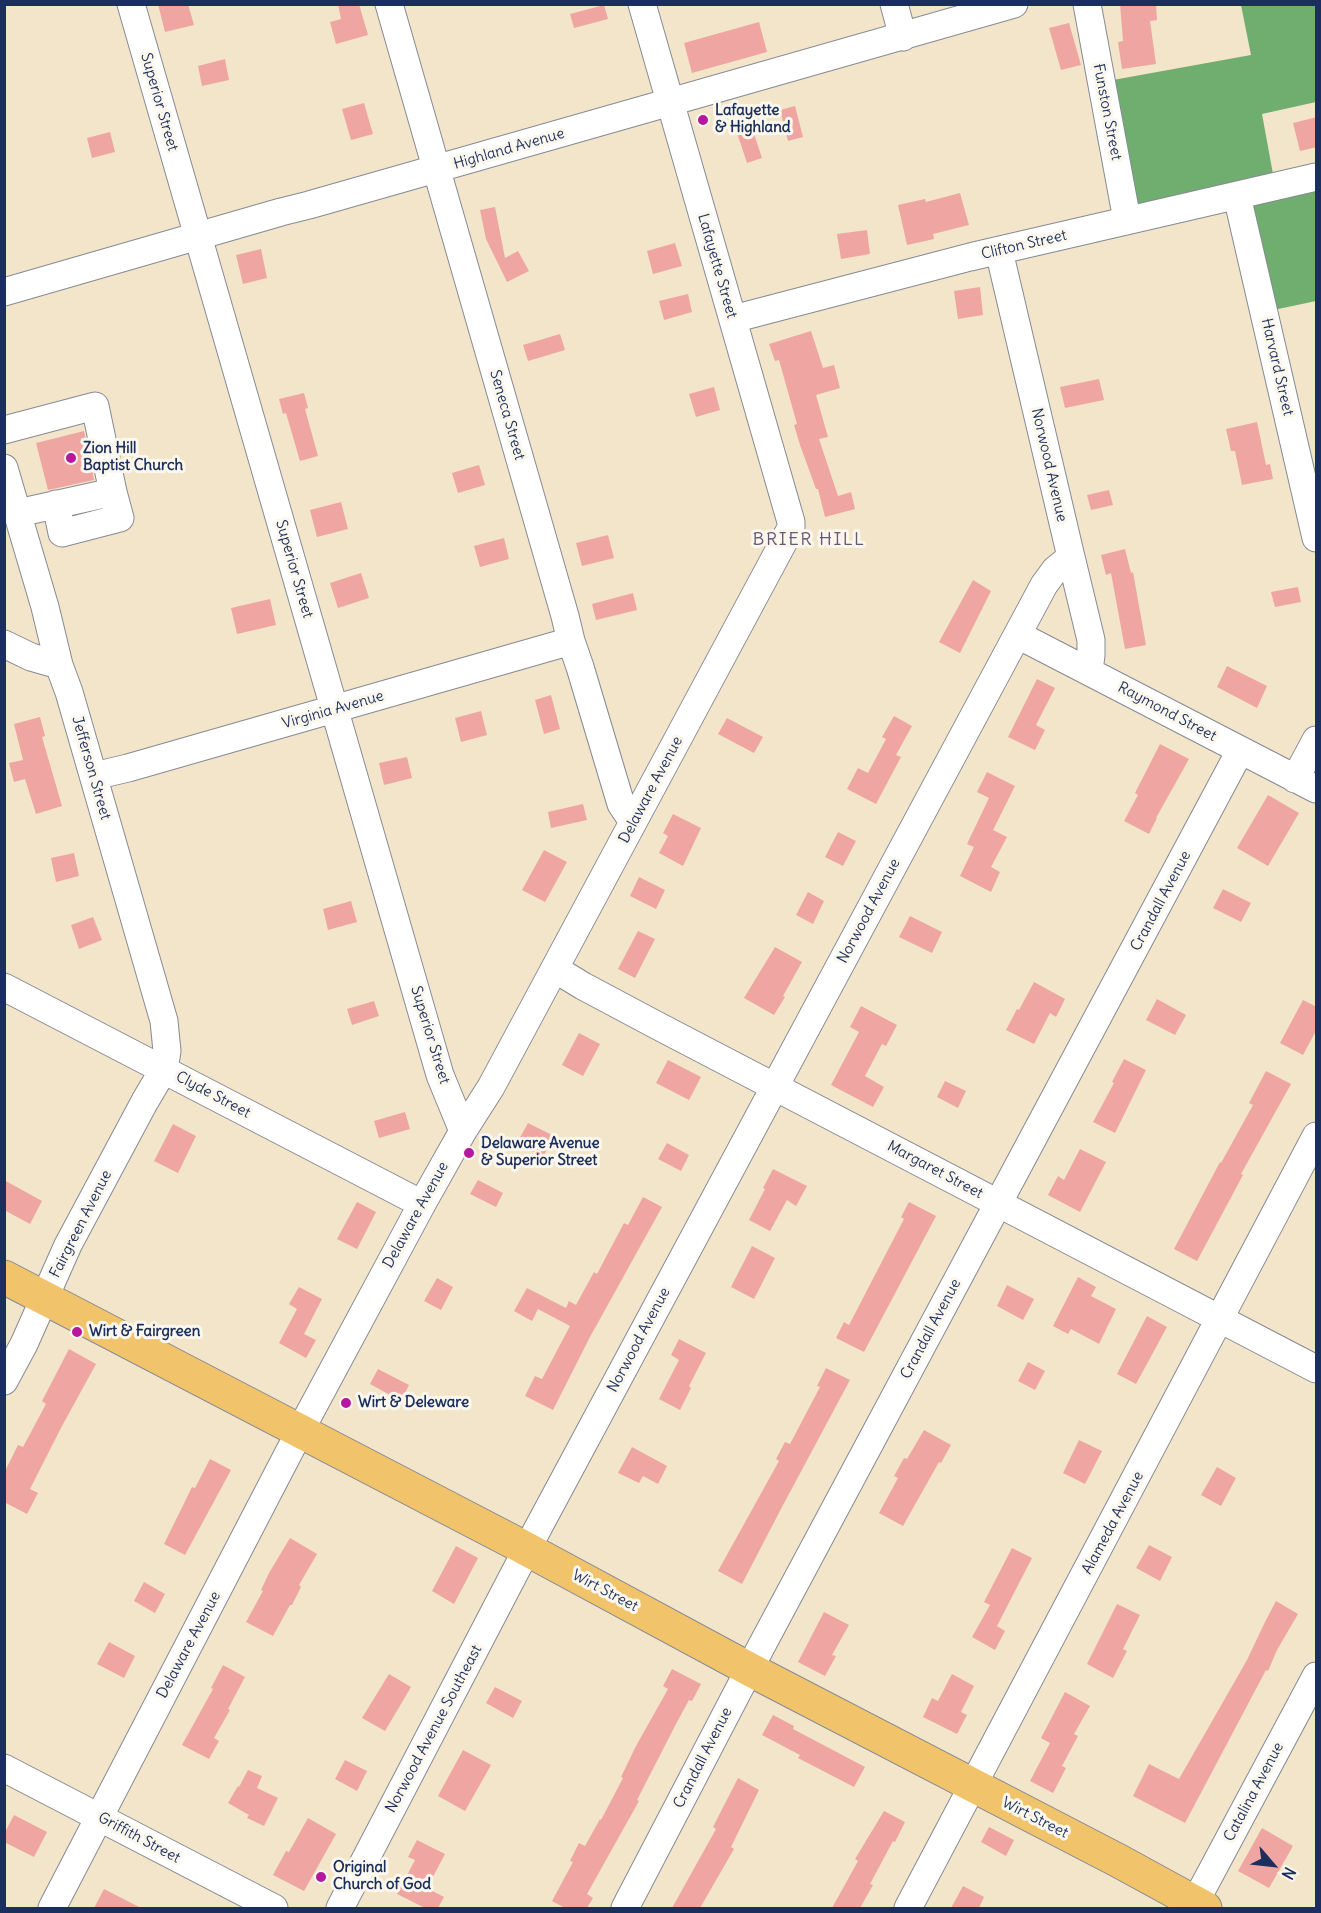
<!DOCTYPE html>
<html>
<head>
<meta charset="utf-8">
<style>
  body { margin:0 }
  #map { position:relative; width:1321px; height:1913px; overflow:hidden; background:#f2e5ca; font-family:Delius,sans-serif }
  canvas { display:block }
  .frame { position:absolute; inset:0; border:6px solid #1b2f5e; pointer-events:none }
  .north { position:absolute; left:1243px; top:1835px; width:60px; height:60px; -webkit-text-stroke:4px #fbf7ec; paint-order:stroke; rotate:118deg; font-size:16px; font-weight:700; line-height:24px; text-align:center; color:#1b2f5e }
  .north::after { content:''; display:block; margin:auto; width:21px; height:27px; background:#1b2f5e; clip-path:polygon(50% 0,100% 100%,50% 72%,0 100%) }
</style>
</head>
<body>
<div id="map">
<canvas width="1321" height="1913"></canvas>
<div class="frame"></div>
<div class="north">N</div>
</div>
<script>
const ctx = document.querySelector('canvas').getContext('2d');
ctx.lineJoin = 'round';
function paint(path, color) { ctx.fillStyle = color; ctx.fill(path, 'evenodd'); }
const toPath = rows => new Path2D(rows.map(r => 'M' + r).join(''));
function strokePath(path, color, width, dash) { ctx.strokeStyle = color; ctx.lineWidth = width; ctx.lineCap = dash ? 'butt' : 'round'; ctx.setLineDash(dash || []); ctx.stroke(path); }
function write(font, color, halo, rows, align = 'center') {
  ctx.font = font + ' Delius,sans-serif'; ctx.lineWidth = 6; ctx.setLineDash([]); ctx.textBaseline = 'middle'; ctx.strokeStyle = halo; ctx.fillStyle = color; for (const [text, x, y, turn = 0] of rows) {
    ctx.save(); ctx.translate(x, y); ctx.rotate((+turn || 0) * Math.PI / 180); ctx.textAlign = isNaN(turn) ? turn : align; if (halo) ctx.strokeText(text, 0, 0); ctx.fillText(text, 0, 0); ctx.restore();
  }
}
const forest = toPath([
  [1241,5,1316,5,1316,102,1262,114,1275,185,1316,176,1316,301,1264,312,1236,196,1127,220,1102,82,1251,55]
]);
const building = toPath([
  [158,4,188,4,194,25,165,32],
  [338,4,359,4,368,35,336,44,330,22,341,19],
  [1120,4,1156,4,1157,20,1150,21,1156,64,1122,69,1118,42,1123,41],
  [604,5,608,19,574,28,570,14],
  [759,22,767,52,692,73,684,43],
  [1069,23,1081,65,1061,70,1049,28],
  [225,59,229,80,202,86,198,66],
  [364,103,373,134,351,140,342,109],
  [795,106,803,137,788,141,780,110],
  [1317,117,1317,147,1300,151,1293,123],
  [750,122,762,158,747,163,735,127],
  [110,132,115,152,92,158,87,138],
  [960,193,969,225,933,234,934,239,907,245,898,205,925,199,926,202],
  [495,207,505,258,518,251,529,271,507,282,486,239,480,210],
  [867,230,870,254,841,259,837,234],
  [675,243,682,266,653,274,647,251],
  [261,249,267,278,243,284,236,255],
  [980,287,983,315,958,319,954,291],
  [688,294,692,312,664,320,659,301],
  [811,331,823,368,834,365,840,388,816,395,828,437,819,439,838,496,851,492,855,509,825,517,818,489,816,489,800,445,794,425,797,424,779,360,775,361,769,344],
  [560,334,565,350,528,361,523,345],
  [1099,379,1104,400,1065,408,1060,387],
  [714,387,720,410,696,417,689,394],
  [304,393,308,408,305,409,318,456,300,461,286,413,283,414,279,399],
  [1257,422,1266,465,1270,464,1273,479,1242,485,1235,451,1231,451,1226,429],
  [84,431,94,480,48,490,36,443],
  [479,465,485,485,458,493,452,473],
  [1109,490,1113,505,1091,510,1087,495],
  [341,502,348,529,317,537,310,510],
  [608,535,614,558,582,566,576,543],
  [504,538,509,559,480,567,474,546],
  [1125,549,1131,573,1133,572,1146,645,1125,649,1111,573,1106,575,1101,555],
  [361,573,369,598,338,608,330,583],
  [973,580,991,591,960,653,939,642],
  [1298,587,1301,602,1275,607,1271,592],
  [633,593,637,610,596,620,592,604],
  [270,599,276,625,237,634,231,608],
  [1227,666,1267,686,1257,708,1217,687],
  [1037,679,1055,688,1036,725,1045,730,1035,750,1008,737],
  [551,695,560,729,544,734,535,700],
  [481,711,487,735,461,742,455,718],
  [894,716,912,726,896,755,901,757,876,804,847,789,858,768,868,773,886,739,882,737],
  [40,717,45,736,42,737,62,806,36,814,25,779,14,782,9,763,23,760,14,724],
  [727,718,763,737,754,753,718,734],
  [1160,744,1189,759,1156,818,1157,818,1149,834,1124,821,1138,795,1135,793],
  [407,757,412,778,384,785,379,763],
  [987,772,1015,786,993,830,1007,837,991,867,1000,872,991,892,960,876,974,847,967,844,989,798,977,792],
  [1268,795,1299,813,1268,866,1237,848],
  [583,804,587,820,551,828,548,812],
  [673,814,701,828,683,866,659,853,668,836,663,833],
  [838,832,856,841,843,866,825,857],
  [544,850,567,862,545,902,522,890],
  [74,853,79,876,56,882,51,858],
  [639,877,665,890,656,909,630,896],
  [1223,889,1251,903,1241,922,1213,908],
  [808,892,824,901,813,924,796,915],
  [351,901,357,922,328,930,323,909],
  [910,916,942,932,932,953,899,937],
  [93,917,102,940,79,949,71,925],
  [638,931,655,939,635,978,618,969],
  [775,947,802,962,783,996,785,997,774,1015,744,998],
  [1034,982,1065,999,1056,1017,1050,1013,1034,1044,1006,1030,1017,1009,1019,1010],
  [1157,999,1186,1015,1175,1035,1146,1020],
  [1303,1000,1317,1007,1317,1029,1303,1055,1280,1043],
  [374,1001,379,1016,352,1025,347,1009],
  [861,1006,897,1025,886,1046,882,1044,865,1076,884,1087,873,1107,831,1085,859,1032,850,1027],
  [579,1033,600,1044,583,1076,562,1065],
  [1124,1059,1146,1070,1115,1133,1093,1122,1114,1083,1112,1082],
  [668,1060,701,1077,689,1100,656,1083],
  [1266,1071,1291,1084,1241,1174,1243,1175,1197,1261,1174,1249,1220,1162,1221,1163,1253,1105,1249,1103],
  [945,1081,966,1091,958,1108,937,1097],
  [405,1112,410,1129,379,1138,374,1121],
  [528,1123,554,1136,543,1157,517,1143],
  [173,1124,196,1136,178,1173,154,1161],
  [667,1143,689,1155,681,1171,658,1159],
  [1080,1149,1106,1162,1080,1212,1048,1195,1058,1176,1064,1180],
  [773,1169,807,1186,796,1206,787,1200,770,1231,749,1220,765,1189,763,1188],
  [4,1180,42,1201,30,1224,4,1210],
  [478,1180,503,1193,496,1207,470,1194],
  [643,1197,662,1207,590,1337,553,1410,525,1396,535,1376,542,1379,570,1326,538,1309,532,1321,514,1311,527,1288,566,1308,569,1301,576,1305,594,1272,597,1274,624,1223,628,1225],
  [357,1202,376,1212,357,1249,337,1239],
  [909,1202,936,1216,864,1352,836,1338,844,1322,849,1325,904,1219,901,1217],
  [752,1246,775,1258,754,1299,731,1287],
  [1078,1277,1096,1287,1091,1296,1116,1309,1099,1344,1071,1329,1068,1334,1053,1326],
  [437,1278,453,1287,441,1310,424,1301],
  [1007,1285,1034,1299,1023,1320,997,1306],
  [299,1287,322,1299,304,1334,316,1340,306,1358,279,1343,297,1309,289,1304],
  [1147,1316,1167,1327,1136,1384,1117,1374],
  [679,1339,706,1353,689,1386,691,1388,680,1410,659,1399,679,1360,671,1355],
  [69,1349,96,1364,62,1426,30,1489,38,1493,27,1514,4,1502,4,1473,18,1445,23,1447,46,1404,42,1401],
  [1028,1362,1045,1371,1035,1390,1018,1381],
  [826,1368,850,1380,782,1507,742,1584,718,1571,779,1461,776,1459,785,1442,790,1444,820,1387,817,1386],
  [378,1369,409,1385,401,1401,370,1384],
  [924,1430,951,1445,941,1463,939,1462,903,1526,879,1513,898,1478,894,1476,904,1458,907,1459],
  [1079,1440,1102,1451,1085,1484,1063,1473],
  [632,1447,667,1466,658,1484,643,1476,639,1483,618,1473],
  [210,1459,231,1470,185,1555,164,1544,192,1487,195,1488],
  [1217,1467,1236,1478,1221,1506,1201,1495],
  [290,1538,317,1554,299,1585,301,1587,292,1605,290,1605,273,1636,246,1622,263,1591,261,1590,269,1573],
  [1149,1545,1172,1557,1160,1581,1136,1568],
  [456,1546,478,1558,454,1604,432,1591],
  [1012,1548,1032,1558,997,1626,1005,1631,995,1650,972,1637,990,1605,984,1602],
  [144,1582,165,1594,155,1613,134,1601],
  [1276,1601,1298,1614,1277,1650,1268,1671,1266,1670,1185,1823,1133,1796,1149,1764,1179,1779,1247,1660,1265,1622],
  [1117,1604,1140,1615,1123,1649,1127,1651,1113,1678,1087,1664],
  [824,1612,849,1625,832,1655,836,1656,825,1676,798,1662],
  [109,1642,135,1656,124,1678,97,1664],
  [223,1665,245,1677,228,1709,230,1710,214,1738,219,1741,209,1759,182,1745,213,1689,211,1688],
  [672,1669,701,1684,692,1701,689,1700,676,1724,637,1800,639,1801,587,1894,593,1898,587,1908,565,1908,552,1901,573,1862,570,1861,579,1843,585,1846,600,1819,601,1820,623,1778,621,1777,636,1746,668,1689,663,1686],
  [389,1674,411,1687,385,1731,362,1718],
  [952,1674,974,1686,961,1712,967,1715,957,1734,923,1717,932,1698,938,1701],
  [495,1687,522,1701,513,1718,486,1703],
  [1065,1692,1090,1706,1074,1734,1078,1736,1062,1766,1066,1768,1053,1793,1030,1781,1050,1743,1041,1738],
  [773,1715,794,1726,793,1729,865,1767,854,1787,798,1758,800,1755,762,1735],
  [463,1750,491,1765,465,1811,438,1796],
  [345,1760,367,1771,357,1791,335,1779],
  [248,1770,262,1776,257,1788,278,1798,264,1826,247,1818,249,1815,228,1803,238,1786,239,1787],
  [738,1778,759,1790,731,1847,734,1849,700,1908,672,1908,716,1829,713,1827],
  [884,1811,905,1822,895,1842,893,1841,870,1884,873,1885,860,1908,832,1908,858,1861,855,1859],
  [14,1815,47,1832,34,1857,4,1842,4,1834],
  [308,1818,336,1834,304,1891,273,1875,286,1851,289,1852],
  [989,1827,1014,1840,1006,1856,981,1842],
  [1262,1828,1293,1846,1269,1888,1238,1871],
  [417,1840,445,1854,427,1888,444,1897,438,1908,425,1908,397,1894,415,1860,408,1857],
  [963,1886,984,1897,979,1908,951,1908],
  [104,1889,141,1908,94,1908]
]);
const minor = toPath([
  [131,4,440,1075,463,1131],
  [389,4,565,616,571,641,580,667,621,804,633,822],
  [894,4,903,37],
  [1087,4,1127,220],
  [1237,196,1316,538],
  [4,292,281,212,309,205,1014,4],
  [733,319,970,257,1316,177],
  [4,430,95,406,113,492,18,513],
  [4,468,45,607,59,665,69,692,164,1021,167,1051,164,1069,145,1101,68,1245,24,1344,4,1381],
  [56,504,62,533,120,518,113,492],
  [1071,557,1091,640,1091,655,1089,671],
  [1018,635,1316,789],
  [4,644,31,657,59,665],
  [94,776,128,768,571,641],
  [1295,779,1316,740],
  [555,969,583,986,660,1027,1316,1369],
  [4,987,422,1204],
  [4,1768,274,1908],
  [52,1908,300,1431,422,1204,463,1131,491,1087,791,528,791,522,642,4],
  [340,1908,537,1530,1044,585,1055,570,1071,557,999,251],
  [625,1908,761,1647,1240,751],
  [908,1908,1316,1136],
  [1192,1908,1316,1676]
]);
const major = toPath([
  [4,1277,519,1545,749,1669,1119,1861,1205,1908]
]);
const markers = [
  [703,120,6,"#b5179e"],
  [71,458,6,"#b5179e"],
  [469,1153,6,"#b5179e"],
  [77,1332,6,"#b5179e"],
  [346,1403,6,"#b5179e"],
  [321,1877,6,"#b5179e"]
];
const streetNames = [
  ["Superior Street",159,102,74],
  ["Funston Street",1107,112,79],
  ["Highland Avenue",509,149,-16],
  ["Clifton Street",1024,245,-13],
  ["Lafayette Street",717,266,74],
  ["Harvard Street",1277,367,77],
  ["Seneca Street",507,415,74],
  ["Norwood Avenue",1049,465,77],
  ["Superior Street",294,569,74],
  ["Virginia Avenue",333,710,-16],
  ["Raymond Street",1167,712,28],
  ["Jefferson Street",91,768,74],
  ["Delaware Avenue",651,790,-62],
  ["Crandall Avenue",1161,901,-62],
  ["Norwood Avenue",869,911,-62],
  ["Superior Street",430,1035,73],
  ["Clyde Street",213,1095,28],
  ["Margaret Street",935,1170,28],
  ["Delaware Avenue",416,1215,-61],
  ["Fairgreen Avenue",81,1224,-63],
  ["Crandall Avenue",931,1329,-62],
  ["Norwood Avenue",639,1340,-62],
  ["Alameda Avenue",1113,1523,-62],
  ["Wirt Street",605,1591,28],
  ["Delaware Avenue",189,1645,-62],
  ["Norwood Avenue Southeast",434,1729,-62],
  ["Crandall Avenue",703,1758,-63],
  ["Catalina Avenue",1254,1792,-62],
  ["Wirt Street",1035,1818,27],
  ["Griffith Street",139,1838,28]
];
const poiNames = [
  ["Lafayette",715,111],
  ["& Highland",715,128],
  ["Zion Hill",83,449],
  ["Baptist Church",83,466],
  ["Delaware Avenue",481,1144],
  ["& Superior Street",481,1161],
  ["Wirt & Fairgreen",89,1332],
  ["Wirt & Deleware",358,1403],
  ["Original",333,1868],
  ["Church of God",333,1885]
];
const quarterNames = [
  ["BRIER HILL",809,540]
];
paint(forest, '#6fae6f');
paint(building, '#efa6a3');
strokePath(minor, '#868a94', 29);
strokePath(major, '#868a94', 35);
strokePath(minor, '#fff', 27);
strokePath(major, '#f1c36a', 33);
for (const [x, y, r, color] of markers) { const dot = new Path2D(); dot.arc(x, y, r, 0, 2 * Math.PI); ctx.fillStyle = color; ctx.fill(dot); strokePath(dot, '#fbf7ec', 2); }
write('15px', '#1b2f5e', '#fbf7ec', streetNames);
write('bold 15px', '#1b2f5e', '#fbf7ec', poiNames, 'left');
ctx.letterSpacing = '1.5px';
write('18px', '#655976', '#fbf7ec', quarterNames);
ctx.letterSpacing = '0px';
</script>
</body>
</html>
